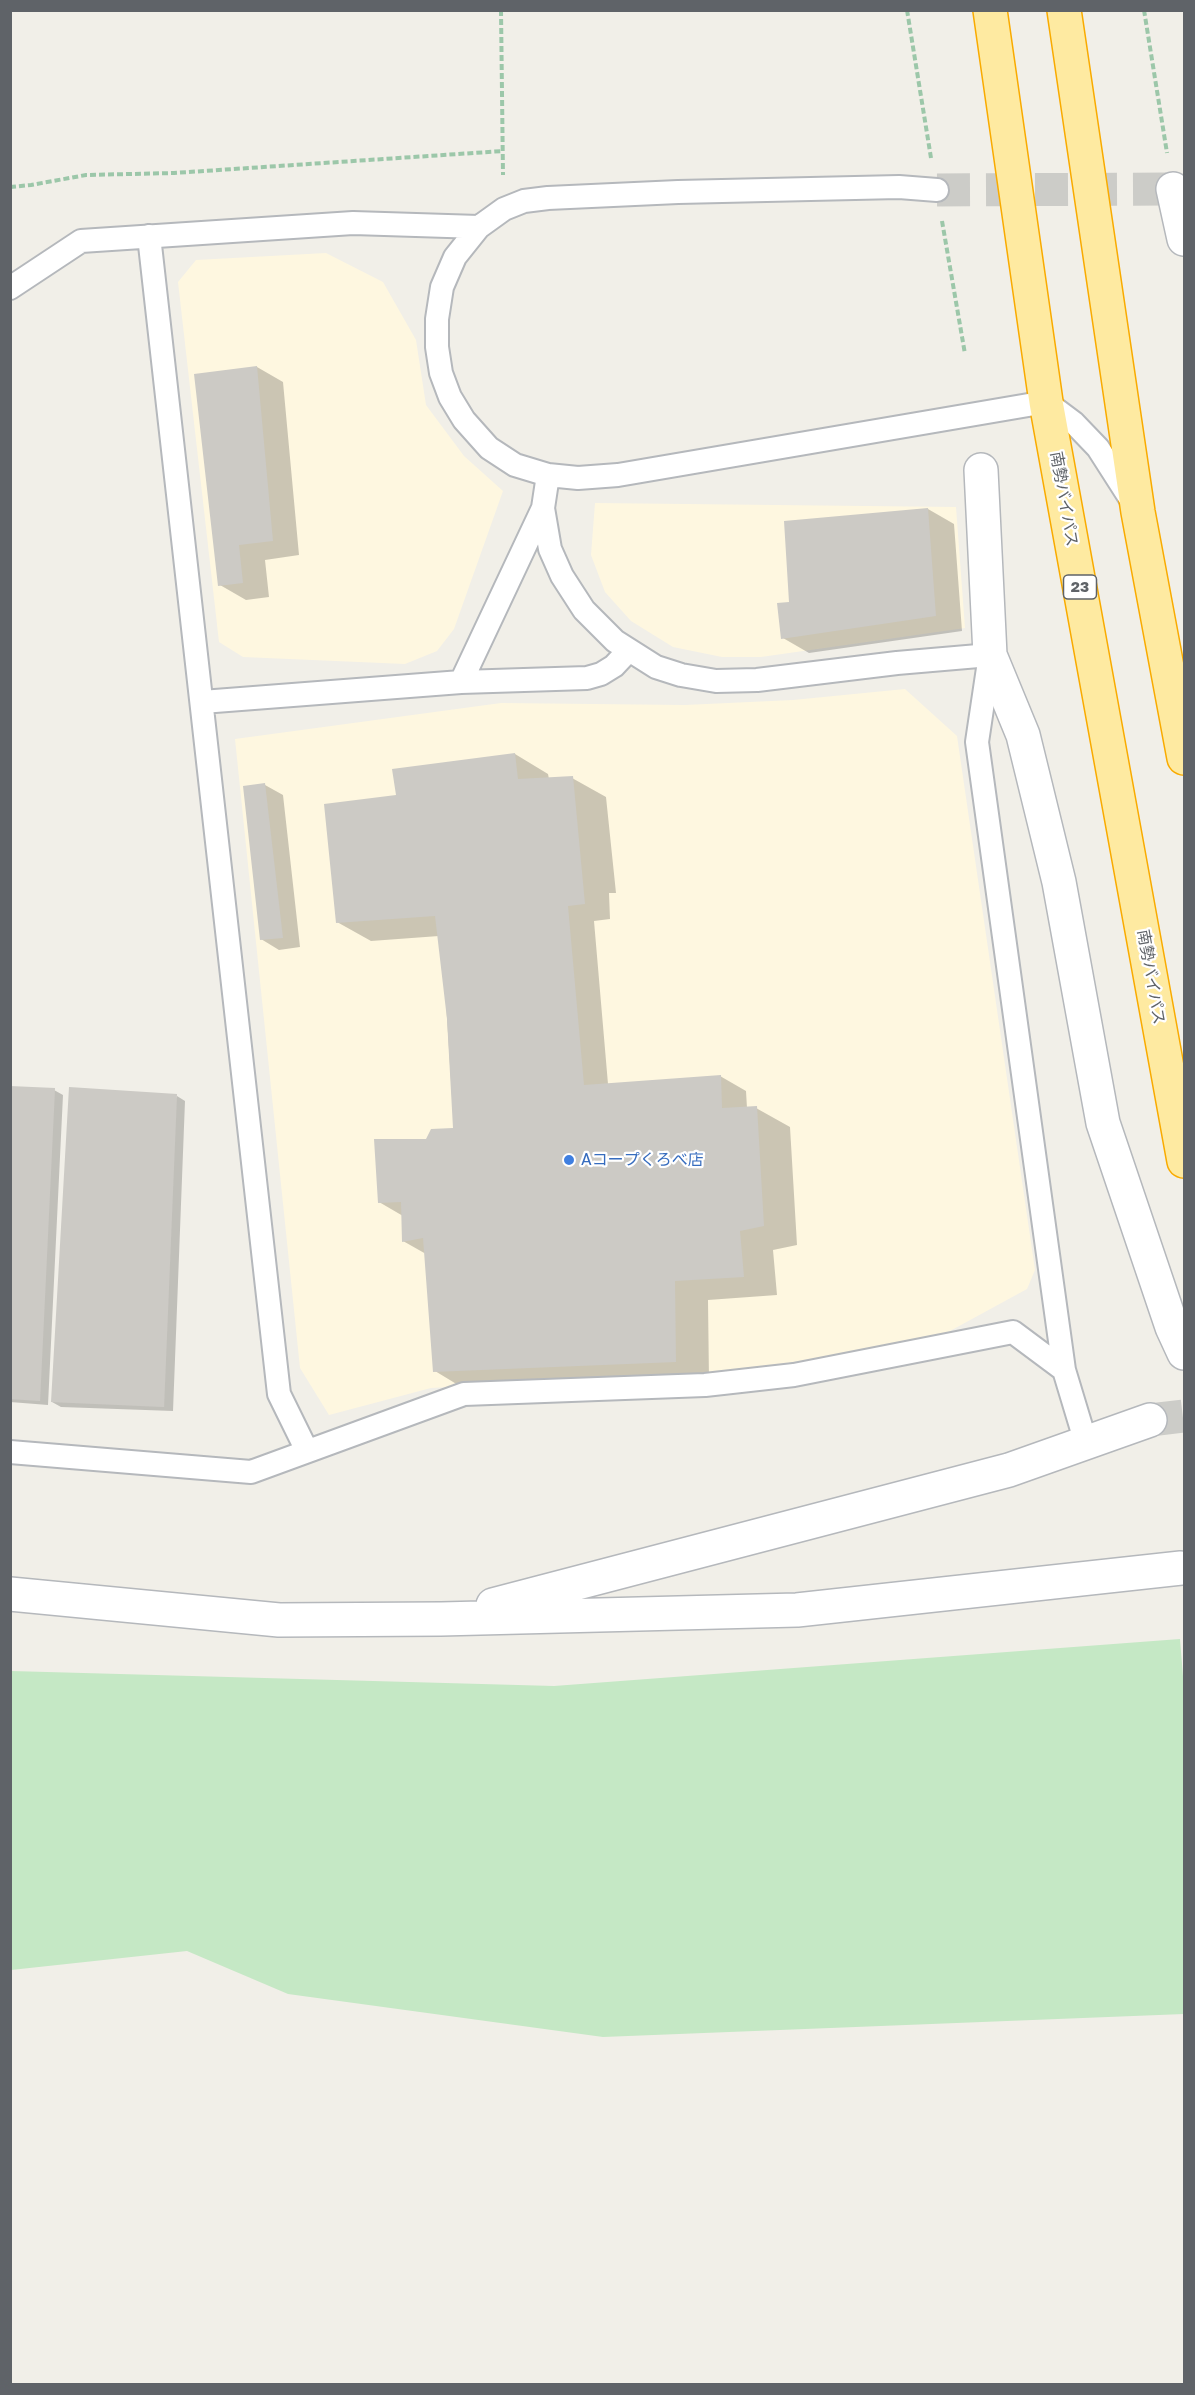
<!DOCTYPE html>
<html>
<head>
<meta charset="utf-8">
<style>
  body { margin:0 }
  #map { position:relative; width:1195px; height:2395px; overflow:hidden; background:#f1efe8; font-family:"Golos Text",sans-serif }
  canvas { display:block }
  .frame { position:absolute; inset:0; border:12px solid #5f6368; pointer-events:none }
</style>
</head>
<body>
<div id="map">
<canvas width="1195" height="2395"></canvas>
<div class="frame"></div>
</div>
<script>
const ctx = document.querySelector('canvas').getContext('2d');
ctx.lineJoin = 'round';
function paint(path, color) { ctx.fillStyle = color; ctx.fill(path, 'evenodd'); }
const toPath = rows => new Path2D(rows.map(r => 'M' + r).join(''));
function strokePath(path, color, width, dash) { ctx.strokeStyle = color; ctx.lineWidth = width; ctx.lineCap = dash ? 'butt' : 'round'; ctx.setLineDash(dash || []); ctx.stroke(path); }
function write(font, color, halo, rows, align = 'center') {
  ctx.font = font + ' "Golos Text","Noto Sans JP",sans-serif'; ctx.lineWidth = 4.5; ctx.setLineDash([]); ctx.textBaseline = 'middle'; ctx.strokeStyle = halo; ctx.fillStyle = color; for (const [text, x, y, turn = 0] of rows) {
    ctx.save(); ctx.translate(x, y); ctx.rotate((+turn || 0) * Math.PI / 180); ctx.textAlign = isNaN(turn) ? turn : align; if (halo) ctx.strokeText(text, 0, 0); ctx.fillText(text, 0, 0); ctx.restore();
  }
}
const commercial = toPath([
  [326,253,383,282,416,340,426,405,464,456,503,491,454,629,437,651,405,664,243,657,219,642,178,282,196,260],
  [595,503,956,507,965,628,761,657,722,657,673,647,631,621,605,592,591,555],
  [905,689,957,736,1035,1270,1027,1289,939,1337,741,1371,431,1388,329,1415,300,1368,235,739,501,703,685,705,793,700]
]);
const green = toPath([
  [1180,1639,1184,1689,1184,2014,603,2037,288,1994,187,1951,11,1970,11,1671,554,1686]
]);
const shadow = toPath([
  [257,367,283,382,299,555,265,560,269,597,246,600,220,585,196,375],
  [928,509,954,524,962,631,809,653,783,638],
  [515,754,548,774,549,779,572,778,606,797,616,893,609,893,610,919,594,921,608,1084,720,1076,746,1091,747,1108,756,1108,790,1127,797,1245,773,1250,777,1295,708,1300,709,1380,468,1391,435,1371,426,1254,403,1241,403,1216,379,1202,427,1141,454,1129,445,986,439,936,371,941,337,922,398,797],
  [265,785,283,795,300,947,279,950,261,939],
  [10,1087,54,1090,63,1095,48,1405,10,1402],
  [177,1096,185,1101,173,1411,61,1407,52,1402]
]);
const building = toPath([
  [257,366,273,541,239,545,243,583,218,586,194,374],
  [928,508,936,616,781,639,777,603,789,602,784,521],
  [515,753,518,779,573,776,585,904,568,906,584,1085,721,1075,722,1108,757,1106,764,1226,740,1231,744,1277,675,1281,676,1362,433,1372,423,1238,402,1242,401,1202,378,1203,374,1139,426,1139,431,1129,453,1128,447,1019,435,916,336,923,324,804,396,795,392,769],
  [265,783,283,938,260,940,243,786],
  [10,1086,55,1088,40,1401,10,1399],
  [69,1087,177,1094,164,1407,51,1402]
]);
const minorTunnel = toPath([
  [937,190,1173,189],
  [1150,1420,1184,1416]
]);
const path = toPath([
  [501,10,503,175],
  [907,10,931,158],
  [1144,10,1167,153],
  [10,187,31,185,86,175,174,173,503,151],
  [942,221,965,354]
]);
const service = toPath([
  [479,227,455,257,442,287,437,319,437,347,441,373,450,397,464,420,489,448,515,465,548,475],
  [149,236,279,1394,307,1451],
  [10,288,81,241,353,223,479,227,504,209,524,201,548,198,678,192,899,187,937,190],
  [543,508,548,475,578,478,618,475,1046,402,1074,423,1098,448,1130,498],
  [461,682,587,678,601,674,614,666,629,650],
  [202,702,461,682,543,508,550,549,562,576,584,610,615,641,656,667,681,675,716,681,757,680,897,663,990,655,977,742,1064,1370],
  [10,1452,251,1472,464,1394,705,1385,794,1375,1013,1332,1064,1370,1086,1443]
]);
const minor = toPath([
  [1173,189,1184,239],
  [981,470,990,655,1023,735,1059,882,1103,1123,1172,1327,1184,1353],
  [10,1594,279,1620,441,1619,797,1610,1181,1568],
  [493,1605,1009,1470,1150,1420]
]);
const trunk = toPath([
  [990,10,1046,402,1184,1161],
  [1064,10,1138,512,1184,758]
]);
const markers = [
  [569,1160,6,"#3f7fe0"]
];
const shields = [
  [1080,587,33]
];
const shieldNames = [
  ["23",1080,587]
];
const streetNames = [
  ["南勢バイパス",1064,499,80],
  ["南勢バイパス",1151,977,80]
];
const shopNames = [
  ["Aコープくろべ店",581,1160]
];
paint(commercial, '#fef7e0');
paint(green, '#c5e8c5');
paint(shadow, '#0003');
paint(building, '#cccac5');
strokePath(minorTunnel, '#ccccc8', 33, [33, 16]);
strokePath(service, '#b5b8bc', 26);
strokePath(minor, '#b5b8bc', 36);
strokePath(trunk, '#f9ab00', 36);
strokePath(path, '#9cc7a9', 4, [6, 3]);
strokePath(service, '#fff', 22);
strokePath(minor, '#fff', 33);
strokePath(trunk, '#feeaa1', 33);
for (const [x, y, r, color] of markers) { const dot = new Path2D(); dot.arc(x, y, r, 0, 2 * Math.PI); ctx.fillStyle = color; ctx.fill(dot); strokePath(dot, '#fff', 2); }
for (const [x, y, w] of shields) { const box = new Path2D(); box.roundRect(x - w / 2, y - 12, w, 24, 4.5); ctx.fillStyle = '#fff'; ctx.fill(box); strokePath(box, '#5f6368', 1.5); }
write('bold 15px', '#5f6368', null, shieldNames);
write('16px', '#5f6368', '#fff', streetNames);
write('16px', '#366cbe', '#fff', shopNames, 'left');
</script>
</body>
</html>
